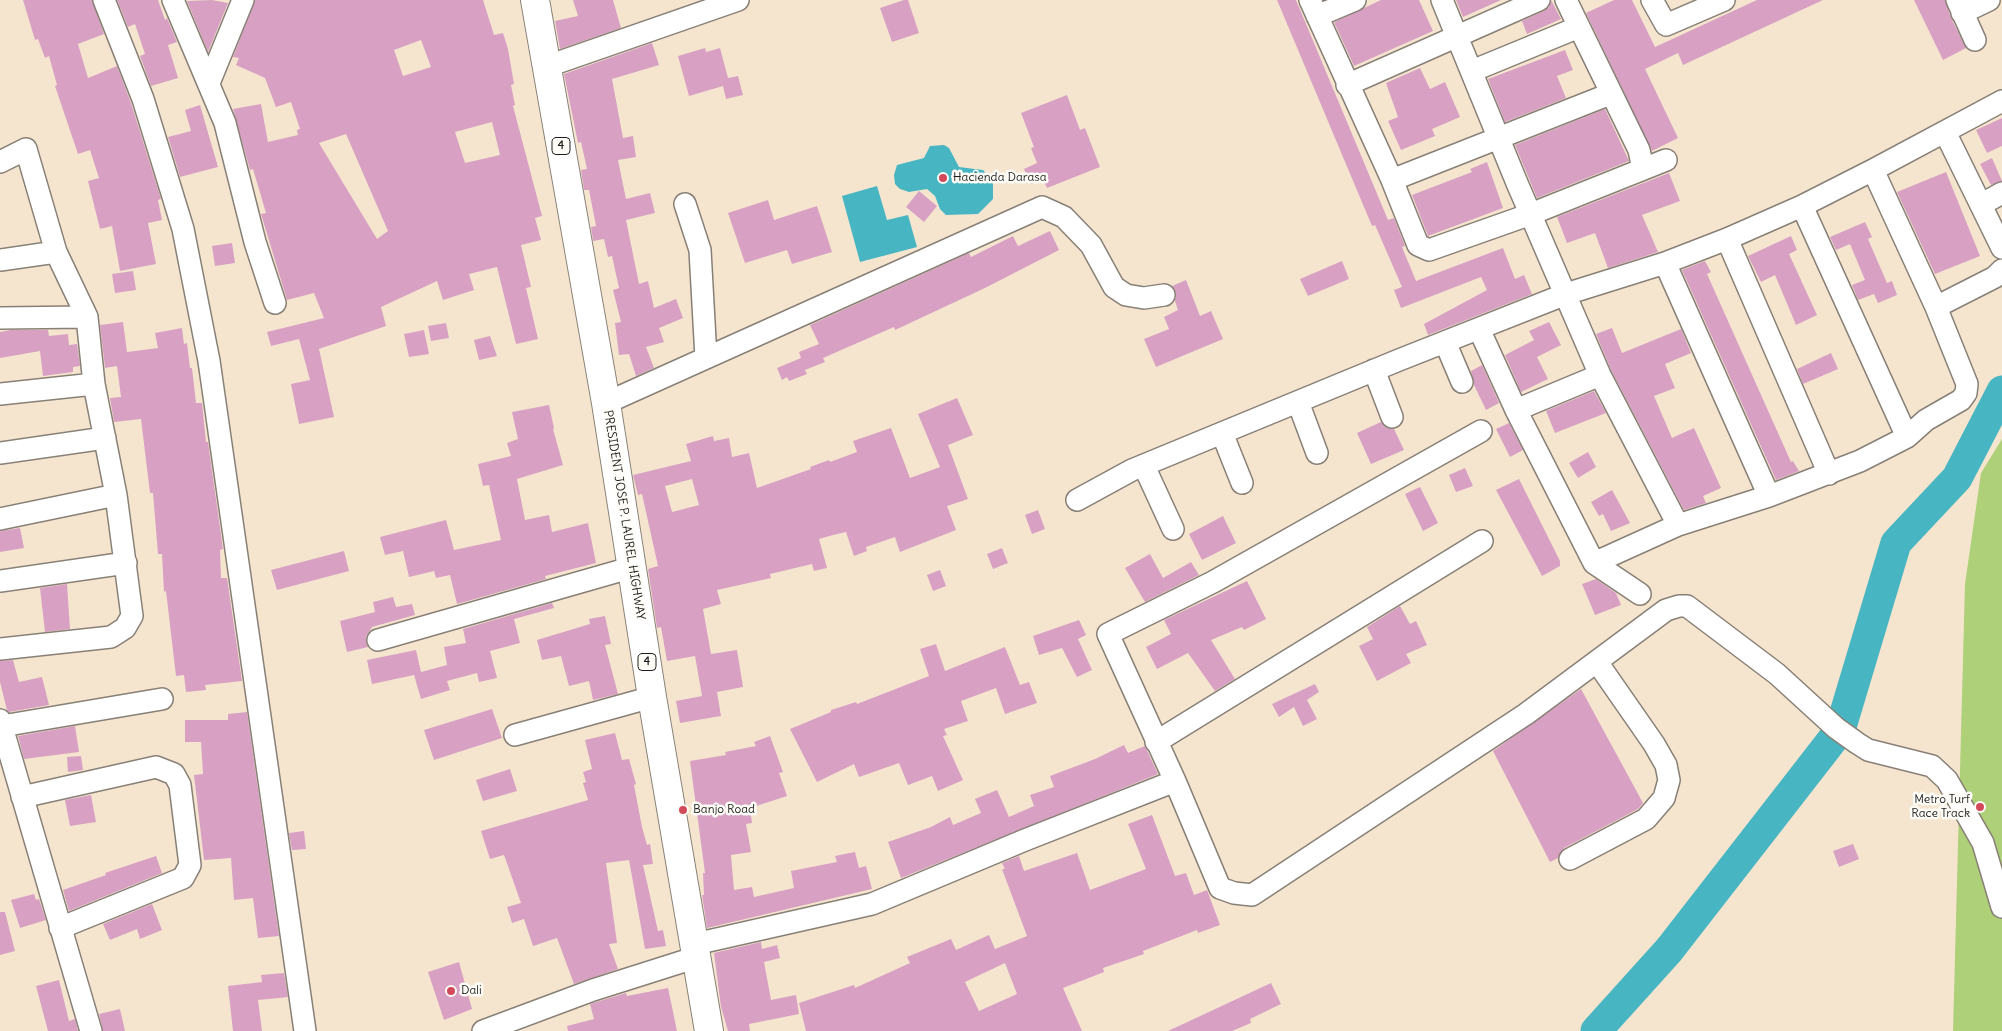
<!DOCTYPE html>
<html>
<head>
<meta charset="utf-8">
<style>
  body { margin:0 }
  canvas { display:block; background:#f5e5cf }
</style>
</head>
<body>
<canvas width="2002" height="1031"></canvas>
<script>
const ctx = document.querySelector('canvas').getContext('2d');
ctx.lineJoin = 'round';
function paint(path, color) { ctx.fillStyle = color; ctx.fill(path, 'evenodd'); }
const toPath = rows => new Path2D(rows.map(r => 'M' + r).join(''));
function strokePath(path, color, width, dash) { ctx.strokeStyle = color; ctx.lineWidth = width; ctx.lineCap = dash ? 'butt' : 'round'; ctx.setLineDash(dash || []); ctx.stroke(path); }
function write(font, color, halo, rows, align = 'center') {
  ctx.font = font + ' Delius,sans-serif'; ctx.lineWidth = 5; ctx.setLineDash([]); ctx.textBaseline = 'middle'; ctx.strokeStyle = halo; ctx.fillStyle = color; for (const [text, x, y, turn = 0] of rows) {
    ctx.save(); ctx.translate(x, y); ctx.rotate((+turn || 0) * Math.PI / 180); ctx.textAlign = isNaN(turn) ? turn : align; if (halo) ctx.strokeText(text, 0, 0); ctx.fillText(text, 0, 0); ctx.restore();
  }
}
const green = toPath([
  [2002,439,2002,1031,1953,1031,1965,584,1981,473]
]);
const water = toPath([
  [944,145,949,148,959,167,983,170,993,181,993,199,978,214,946,215,940,209,935,196,927,189,909,192,900,189,895,184,894,175,897,165,924,158,930,146],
  [877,186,887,220,908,215,917,247,860,262,842,196]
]);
const river = toPath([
  [1596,1031,1669,950,1840,730,1896,543,1957,478,2002,391]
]);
const building = toPath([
  [23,0,92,0,104,34,78,44,88,78,117,66,131,103,161,199,158,200,162,220,148,223,156,264,120,271,112,226,100,229,88,181,99,178,90,150,78,154,55,86,57,85,49,56,45,58,38,39,35,40],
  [117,0,158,0,165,20,167,18,177,42,168,45,178,78,151,86,140,56,145,54,135,24,128,27],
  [212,0,228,3,208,52,187,1],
  [255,0,483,0,494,35,503,33,508,49,514,84,511,85,515,105,513,106,542,216,535,218,541,240,521,245,531,287,526,288,538,339,516,344,497,267,469,274,474,290,443,300,437,281,381,307,386,326,319,349,334,417,299,424,291,384,310,380,299,339,271,346,267,332,324,318,314,293,287,300,261,214,266,213,253,169,250,170,233,109,261,104,268,142,298,135,297,130,300,129,291,102,276,107,265,78,236,65,239,58,233,57],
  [421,40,431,67,403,76,394,50],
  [492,122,500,155,465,163,455,132],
  [346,134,388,231,377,239,319,143],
  [573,0,613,0,621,28,560,49,555,21,578,16],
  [904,0,908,0,919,33,892,42,880,8],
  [1277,0,1296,0,1388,220,1394,218,1405,246,1402,247,1416,281,1503,248,1515,279,1524,275,1532,294,1428,335,1424,324,1487,290,1481,277,1401,308,1394,290,1402,287,1375,225,1372,226],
  [1381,0,1419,0,1433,31,1354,66,1334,22],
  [1456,0,1501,0,1463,17],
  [1551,0,1561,19,1527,34,1522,21,1544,11,1549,7],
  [1614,0,1632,0,1655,47,1757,0,1823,0,1683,65,1678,53,1645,69,1678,138,1652,151,1586,13],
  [1914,0,1945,0,1951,18,1966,48,1943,60],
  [652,43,659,65,612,79,623,138,633,136,636,157,618,160,626,199,650,193,655,213,626,220,639,284,648,281,654,308,676,299,683,318,659,328,664,342,646,347,654,368,636,376,629,354,619,355,615,323,621,322,613,290,619,288,612,256,608,257,604,239,593,241,591,227,596,226,589,190,584,190,581,170,587,169,581,142,578,143,564,74],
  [705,48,706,52,720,48,728,78,738,76,743,95,726,99,723,86,689,96,678,56],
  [1565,50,1573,70,1557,76,1566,98,1505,122,1488,79],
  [1420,68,1430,89,1445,82,1460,117,1432,129,1435,136,1401,150,1388,121,1398,117,1386,83],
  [1067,95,1080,130,1085,128,1100,167,1047,188,1043,179,1031,184,1024,169,1037,163,1031,148,1034,147,1021,113],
  [200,105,218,167,180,177,168,137,191,131,185,110],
  [1605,109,1629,161,1537,198,1515,145],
  [2002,118,2002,146,1987,153,1976,130],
  [1992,158,2002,181,1991,185,1980,164],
  [1487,162,1503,208,1428,236,1412,195,1472,172,1470,169],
  [1946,172,1980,256,1935,274,1897,192],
  [1669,173,1680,201,1642,215,1658,252,1608,268,1595,233,1567,243,1557,217],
  [919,191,937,206,924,222,906,207],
  [768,200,774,220,817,206,832,252,792,264,787,250,745,263,728,213],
  [1865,222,1872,237,1868,239,1887,283,1892,281,1897,295,1878,303,1874,294,1858,300,1852,285,1865,280,1850,244,1836,250,1830,237],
  [1050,231,1059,250,985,288,895,330,894,327,823,358,825,362,805,370,807,374,789,381,787,377,782,380,777,368,801,358,799,352,819,344,810,325,969,253,971,257,1013,236,1018,246],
  [1791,236,1797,250,1789,254,1817,315,1796,325,1775,275,1761,282,1748,256],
  [232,243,235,263,215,266,212,246],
  [1342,261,1349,279,1308,296,1300,279],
  [1705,261,1711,272,1707,274,1791,462,1793,461,1799,471,1776,480,1682,270],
  [133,271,136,290,115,293,112,274],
  [1186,280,1200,316,1211,311,1223,339,1156,367,1144,339,1169,329,1164,317,1178,310,1175,301,1176,293,1172,286],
  [123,322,127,352,158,348,155,333,182,328,184,344,187,343,190,368,192,368,196,403,202,403,206,442,208,442,223,549,220,550,221,578,227,578,242,681,205,685,206,690,186,692,184,675,176,676,166,591,164,592,162,554,158,554,153,493,150,493,141,419,114,422,110,398,121,397,117,366,105,368,100,325],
  [1549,322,1561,345,1537,357,1548,379,1521,392,1505,355,1534,340,1529,331],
  [446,323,449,338,431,341,428,326],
  [1612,328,1622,353,1681,329,1691,353,1665,364,1675,388,1654,396,1672,438,1694,428,1721,488,1703,496,1706,503,1684,510,1611,370,1596,334],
  [11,330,48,330,49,336,68,334,69,345,77,344,80,366,73,367,73,372,43,376,40,351,0,358,0,332],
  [424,330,429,354,409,357,404,334],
  [490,336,497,356,479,360,474,340],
  [1831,353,1838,369,1803,384,1797,369],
  [1482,365,1499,403,1486,410,1474,385,1471,371],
  [1594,391,1606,413,1555,433,1546,411],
  [957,398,973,435,948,445,968,499,947,506,956,530,900,552,895,537,866,547,867,551,854,556,846,532,833,535,819,539,827,568,814,571,812,564,770,574,771,578,717,590,721,604,703,609,711,654,737,650,743,687,717,692,721,716,680,723,676,701,702,696,695,656,667,661,661,627,657,628,648,569,658,566,642,494,638,495,633,475,691,461,686,444,713,436,714,441,729,438,732,457,749,453,757,488,811,469,810,467,829,460,830,462,857,452,853,441,891,428,910,478,940,467,918,414],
  [692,479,699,505,672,512,665,486],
  [549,405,554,428,553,429,563,465,517,479,525,520,549,515,552,532,588,523,596,563,545,576,546,579,457,604,450,575,436,578,434,571,409,577,403,551,385,555,380,537,446,520,454,550,501,540,489,485,483,486,478,464,511,456,507,443,518,439,512,412],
  [1381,422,1385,427,1394,429,1404,450,1371,464,1357,433],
  [1509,423,1523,450,1510,457,1496,429],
  [1588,452,1596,467,1578,478,1569,463],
  [1465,468,1473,486,1456,492,1449,475],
  [1519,479,1560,561,1560,566,1542,576,1496,490],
  [1420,487,1438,523,1423,531,1405,494],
  [1612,490,1630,523,1611,531,1603,514,1599,516,1591,502],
  [1038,510,1045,529,1032,534,1025,515],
  [1223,516,1236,543,1202,560,1189,534],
  [20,528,24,548,0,552,0,531],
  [1002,548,1008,563,993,569,987,554],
  [344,551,349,571,277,590,271,570],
  [1150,554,1163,578,1191,562,1199,575,1145,602,1125,568],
  [940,570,946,586,933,591,927,575],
  [1596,579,1616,593,1621,605,1595,615,1582,584],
  [1247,581,1266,619,1244,630,1242,627,1211,640,1235,679,1215,691,1188,653,1157,669,1146,647,1171,634,1164,620],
  [67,584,70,629,45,632,40,588],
  [393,597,396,607,412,604,415,615,372,627,366,637,368,647,347,652,340,621,375,612,373,602],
  [552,603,554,608,514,619,520,643,490,651,497,678,479,682,477,673,447,681,450,690,421,699,414,675,372,684,367,660,416,650,421,672,447,665,444,647,466,643,463,629],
  [1400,606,1410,624,1416,621,1427,645,1406,654,1411,663,1377,681,1359,646,1373,639,1367,627],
  [605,616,611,644,605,645,618,694,593,700,589,681,569,686,561,656,542,660,537,640,590,624,589,619],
  [1079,620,1086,635,1078,639,1092,670,1077,677,1062,648,1039,655,1033,636],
  [936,644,945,671,1005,647,1020,685,1029,682,1037,703,1005,714,996,688,961,701,968,721,944,729,947,735,943,736,963,780,938,791,932,776,908,785,899,763,859,777,854,764,817,782,790,729,831,712,831,710,856,702,857,704,929,676,920,649],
  [13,660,19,682,42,677,49,705,9,712,7,710,0,682,0,661],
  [1315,684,1319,692,1307,700,1317,719,1303,726,1294,707,1279,717,1272,704],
  [1581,689,1643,803,1638,809,1564,848,1558,858,1550,862,1493,751],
  [492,709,502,738,434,760,424,730],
  [247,712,279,936,258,938,253,898,234,900,231,858,204,860,194,775,203,774,201,742,185,742,185,720,228,720,228,714],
  [75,726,79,752,24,759,18,736],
  [615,733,622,760,629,759,636,784,634,785,642,827,647,845,650,844,653,864,643,865,658,931,663,930,666,946,645,949,629,860,606,863,617,943,609,944,618,969,574,984,557,938,533,946,524,919,512,923,507,907,521,903,504,855,490,859,481,831,588,800,583,783,586,782,583,772,592,769,585,740],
  [770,736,783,772,779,773,787,796,750,808,752,823,746,824,751,852,731,855,734,890,752,887,754,897,794,888,791,871,837,862,835,856,855,852,859,868,866,866,872,889,707,928,702,895,704,895,703,873,705,873,690,761,726,755,725,752,756,746,754,742],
  [1124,745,1128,753,1145,746,1158,774,901,878,888,842,931,827,950,817,953,825,981,813,975,799,997,790,1009,817,1034,806,1030,795,1054,787,1050,776,1095,759],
  [81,756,83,770,68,772,67,757],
  [510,769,517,791,483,801,476,780],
  [91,795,96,822,70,826,65,800],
  [1152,815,1175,876,1186,873,1194,895,1207,890,1220,925,1198,933,1197,930,1143,951,1144,954,1103,968,1104,972,1063,988,1082,1031,806,1031,799,1003,854,985,855,988,910,963,907,957,951,939,956,950,989,935,995,949,1027,936,1002,869,1005,869,1002,863,1019,856,1024,871,1077,853,1090,890,1146,869,1128,824],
  [1005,963,1017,994,979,1011,965,982],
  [304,831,306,849,292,850,289,833],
  [1853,844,1859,859,1839,867,1833,851],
  [156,856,162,873,69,911,63,890,106,875,105,873],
  [34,894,36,900,39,899,46,920,20,928,11,900],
  [152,904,162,930,140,939,137,929,110,940,103,924],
  [0,912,5,912,15,951,0,955],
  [761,942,762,949,777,945,780,958,764,962,771,1000,796,995,799,1014,749,1024,750,1031,728,1031,721,1007,714,953],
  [459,962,472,1009,444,1020,428,972],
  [284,973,288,997,258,1000,262,1031,233,1031,228,986,262,982,261,975],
  [59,980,69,1021,75,1019,78,1031,48,1031,36,986],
  [1271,983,1281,1004,1250,1019,1251,1023,1232,1031,1168,1031],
  [668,988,677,1031,568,1031,567,1026,594,1019,590,1004,626,993,627,996],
  [120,1009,125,1031,103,1031,99,1014]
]);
const minor = toPath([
  [104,0,143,99,183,229,209,361,305,1031],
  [173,0,225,123,255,242,275,303],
  [1310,0,1392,180,1418,245,1429,250,1531,214,1666,160],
  [1442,0,1517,183,1600,375,1678,525],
  [1566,0,1639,150,1643,169],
  [1652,0,1666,25,1724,0],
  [1957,0,1975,40],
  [1962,13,1989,0],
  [1317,16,1355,0],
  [548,66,738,0],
  [1472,71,1579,27],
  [209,83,243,0],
  [1347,85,1539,0],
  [1945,132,2002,248],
  [0,162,26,149,56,252,87,317,94,384,116,495,132,616,125,628,111,637,0,649],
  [1392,180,1610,94],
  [685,204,700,250,706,358],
  [1982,204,2002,193],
  [1802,206,1907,437],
  [1727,239,1829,474],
  [0,260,56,252],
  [1936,307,1995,277,2002,270],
  [0,318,87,317],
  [1479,329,1516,410,1594,563,1678,525,1769,496,1665,263],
  [1445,342,1462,382],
  [1374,370,1392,417],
  [0,394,94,384],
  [1298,402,1317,453],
  [606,403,1042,207,1064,217,1091,245,1114,287,1126,295,1144,298,1164,295],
  [1516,410,1600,375],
  [1222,433,1242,483],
  [0,453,105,438],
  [1144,466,1173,529],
  [1769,496,1860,461,1907,437,1926,420,1961,400,1966,393,1967,384,1936,307,1873,170],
  [1077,500,1132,470,1399,360,1566,294,1665,263,1727,239,1802,206,1873,170,2002,101],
  [0,519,116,495],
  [1594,563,1640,594],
  [0,581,126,563],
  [378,640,633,567],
  [0,720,91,1031],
  [2,726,162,699],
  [515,735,652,697],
  [1156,742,1482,541],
  [1175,781,1108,634,1213,582,1481,431],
  [22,797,156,767,174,774,180,785,190,865,183,878,60,928],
  [1570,859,1646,819,1664,798,1669,780,1666,765,1654,744,1597,662],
  [695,944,872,904,1025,840,1175,781,1220,888,1234,893,1252,895,1526,714,1666,610,1679,606,1687,606,1777,674,1836,728,1857,743,1868,750,1932,766,1947,780,1983,843,2002,907],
  [483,1031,593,990,697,957]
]);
const highway = toPath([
  [535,0,606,403,652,697,709,1031]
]);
const markers = [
  [943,178,5,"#d1495b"],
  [1980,807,5,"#d1495b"],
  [683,810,5,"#d1495b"],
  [451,991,5,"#d1495b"]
];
const shields = [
  [561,146,18],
  [647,662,18]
];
const shieldNames = [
  ["4",561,146],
  ["4",647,662]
];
const poiNames = [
  ["Hacienda Darasa",953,178],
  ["Metro Turf",1970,800,"right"],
  ["Race Track",1970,814,"right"],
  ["Banjo Road",693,810],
  ["Dali",461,991]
];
const streetNames = [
  ["PRESIDENT JOSE P. LAUREL HIGHWAY",624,515,81]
];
paint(green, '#aed079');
paint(water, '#47b5c2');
strokePath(river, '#47b5c2', 31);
paint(building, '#d8a1c4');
strokePath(minor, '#888076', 24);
strokePath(highway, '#888076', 30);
strokePath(minor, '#fff', 21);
strokePath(highway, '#fff', 28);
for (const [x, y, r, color] of markers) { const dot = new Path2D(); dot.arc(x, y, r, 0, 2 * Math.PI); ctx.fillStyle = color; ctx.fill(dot); strokePath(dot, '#fdfcf7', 2); }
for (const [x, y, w] of shields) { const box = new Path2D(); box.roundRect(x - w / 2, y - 8.5, w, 17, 4); ctx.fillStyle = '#fdfcf7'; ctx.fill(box); strokePath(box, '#1c1c1c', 1); }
write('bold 11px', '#1c1c1c', null, shieldNames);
write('12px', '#1c1c1c', '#fdfcf7', poiNames, 'left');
write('12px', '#1c1c1c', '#fdfcf7', streetNames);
</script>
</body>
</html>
